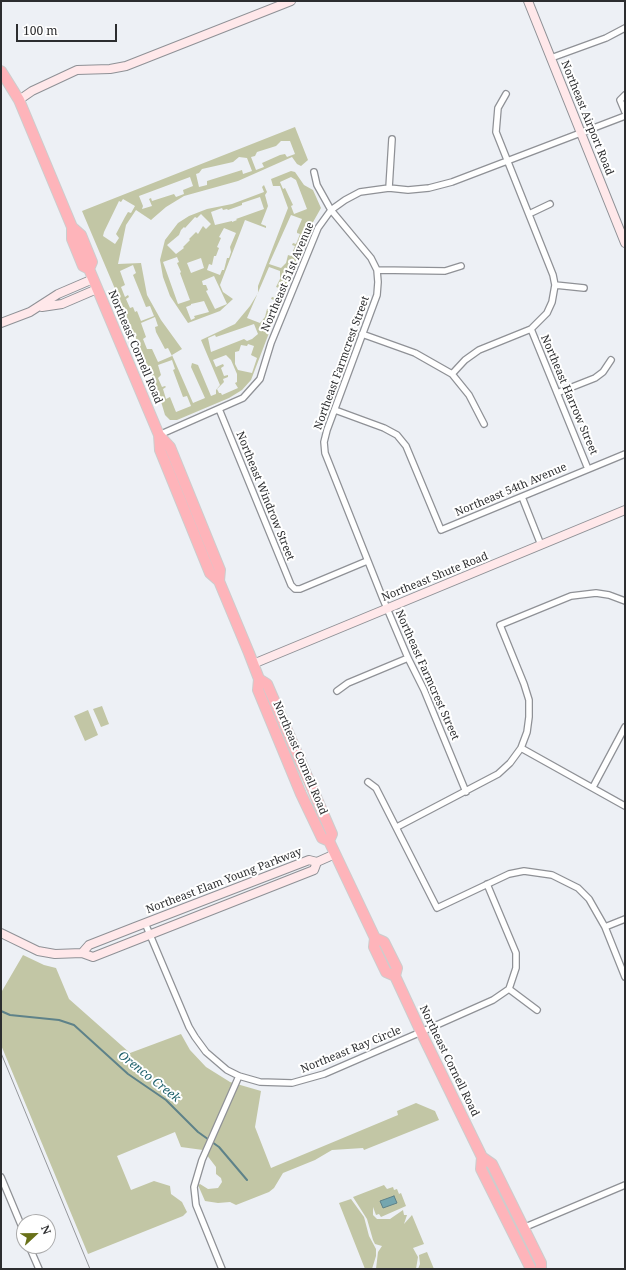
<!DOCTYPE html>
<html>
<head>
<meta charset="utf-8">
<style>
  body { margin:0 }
  #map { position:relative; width:626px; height:1270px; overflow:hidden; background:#edf0f5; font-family:"Noto Serif",serif }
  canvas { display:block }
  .frame { position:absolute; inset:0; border:2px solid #2c2d2f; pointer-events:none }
  .north { position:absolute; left:16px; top:1214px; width:40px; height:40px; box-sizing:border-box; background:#fff; border:1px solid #ababac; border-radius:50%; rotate:68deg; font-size:11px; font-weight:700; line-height:16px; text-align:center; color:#2c2d2f }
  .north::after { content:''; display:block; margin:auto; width:14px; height:18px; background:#697119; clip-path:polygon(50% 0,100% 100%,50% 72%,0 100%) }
  .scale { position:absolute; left:16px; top:24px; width:101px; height:18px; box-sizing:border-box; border:2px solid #2c2d2f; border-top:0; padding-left:5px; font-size:12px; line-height:14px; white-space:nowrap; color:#2c2d2f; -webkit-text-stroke:3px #fff; paint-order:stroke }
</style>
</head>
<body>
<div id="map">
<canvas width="626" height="1270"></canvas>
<div class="frame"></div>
<div class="north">N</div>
<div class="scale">100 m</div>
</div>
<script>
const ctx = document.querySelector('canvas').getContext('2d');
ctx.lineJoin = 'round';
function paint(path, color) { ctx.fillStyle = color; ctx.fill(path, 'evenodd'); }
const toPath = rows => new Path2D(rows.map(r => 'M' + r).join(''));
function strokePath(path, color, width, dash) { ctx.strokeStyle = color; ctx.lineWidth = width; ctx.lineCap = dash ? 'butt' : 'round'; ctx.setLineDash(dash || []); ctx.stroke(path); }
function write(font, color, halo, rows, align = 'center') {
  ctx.font = font + ' "Noto Serif",serif'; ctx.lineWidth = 4; ctx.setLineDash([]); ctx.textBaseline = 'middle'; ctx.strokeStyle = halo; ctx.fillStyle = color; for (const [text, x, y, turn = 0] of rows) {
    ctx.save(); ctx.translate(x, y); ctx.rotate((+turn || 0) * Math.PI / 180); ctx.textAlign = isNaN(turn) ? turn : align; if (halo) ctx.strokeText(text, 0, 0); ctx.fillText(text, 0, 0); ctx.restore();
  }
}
const green = toPath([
  [295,127,308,160,301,166,297,164,292,157,238,181,184,196,166,207,151,220,136,210,126,225,118,264,141,263,147,295,161,320,182,349,172,355,193,403,205,398,191,367,192,363,198,365,211,396,216,394,216,390,220,385,201,340,235,324,250,306,258,293,258,286,288,208,280,186,273,186,271,179,291,171,295,172,304,185,313,190,321,208,308,231,251,380,242,390,229,398,177,420,170,420,165,415,157,388,82,211],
  [281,141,290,141,295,154,287,157,285,154,280,155,262,163,264,167,256,170,251,157,255,156,257,152,276,146],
  [239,157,247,158,252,171,243,174,242,170,207,181,207,185,199,187,196,174,199,173,202,169,233,162],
  [190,177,193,186,183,190,184,194,176,197,174,194,152,201,151,198,149,199,152,206,142,209,143,206,139,196],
  [291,177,296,180,307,209,294,214,291,206,293,205,285,188,283,189,280,182],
  [123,199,135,206,131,213,128,212,125,217,116,234,119,238,115,244,103,236,104,232,119,201,121,202],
  [291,215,302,219,297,231,297,233,300,234,296,244,293,243,292,245,295,246,291,256,288,255,286,263,281,268,269,264],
  [133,265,136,273,133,275,146,307,150,306,154,316,141,321,137,311,135,312,133,307,130,308,126,299,129,297,128,295,125,297,121,287,125,285,120,271],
  [269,267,280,271,280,279,276,287,279,288,275,298,272,297,271,299,274,300,271,310,267,309,265,317,260,323,247,318],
  [155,317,158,326,155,327,156,332,165,349,168,348,172,356,158,362,152,349,147,349,143,339,146,337,141,323],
  [254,324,258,334,252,339,247,341,244,339,211,352,208,338,215,335,216,337],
  [248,344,254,346,251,355,257,358,252,373,238,370,235,364,235,352,239,351,241,345,247,346],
  [226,355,231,360,237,374,237,382,235,383,238,388,222,395,221,393,219,393,217,389,224,382,223,379,228,377,228,375,224,376,221,368,224,366,223,364,216,367,213,360],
  [172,360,175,369,173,370,183,397,187,396,191,406,176,412,170,397,166,399,163,389,166,387,165,386,162,387,158,378,161,375,158,365],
  [264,185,267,192,265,195,268,206,261,224,266,226,266,228,245,220,220,285,223,292,233,299,220,311,188,323,170,296,163,277,160,260,165,240,178,223,189,216,207,209,232,204,264,192,262,187],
  [260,197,264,209,236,219,237,220,232,222,232,221,215,225,211,212,222,208,223,210,227,209,228,210,242,205,242,203],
  [201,214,211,224,206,229,203,226,198,234,196,232,189,239,190,240,183,247,184,248,176,254,167,245,179,235,181,230,184,227,185,228,195,217,197,218],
  [224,228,236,233,230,247,231,252,229,258,227,258,224,270,222,270,220,275,207,270,209,264,212,265,214,256,216,256,219,248,217,247,221,238,219,237],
  [177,257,179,262,177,263,181,272,180,273,190,300,178,304,163,262],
  [201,258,204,268,191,273,187,263],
  [214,276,227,304,215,309,206,291,208,290,206,285,203,285,202,281],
  [204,301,209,312,194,316,195,318,191,320,186,307,191,305,191,304],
  [102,706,109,724,101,727,93,709],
  [88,710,98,735,85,741,74,716],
  [23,955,44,965,56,968,69,999,130,1053,181,1034,190,1050,206,1067,230,1082,261,1091,255,1127,271,1168,398,1115,397,1111,416,1103,435,1111,439,1120,364,1150,363,1148,332,1150,315,1160,283,1173,274,1188,269,1192,236,1205,230,1202,218,1203,205,1201,198,1185,200,1184,208,1189,218,1188,222,1182,221,1178,216,1174,216,1167,203,1150,181,1147,175,1132,117,1156,131,1190,154,1181,170,1186,171,1194,182,1202,187,1212,183,1216,88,1254,1,1045,1,990,2,991],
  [384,1185,387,1189,393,1187,394,1190,397,1189,399,1194,401,1193,406,1206,381,1217,379,1214,376,1215,373,1207,373,1215,377,1219,390,1219,403,1210,404,1215,407,1215,404,1224,412,1215,424,1244,413,1248,418,1257,416,1269,376,1269,378,1252,382,1246,375,1244,373,1240,367,1219,353,1197],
  [351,1199,364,1217,369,1236,376,1249,376,1256,372,1269,365,1269,339,1203],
  [427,1252,434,1269,418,1269,420,1264,419,1255]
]);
const water = toPath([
  [394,1196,397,1203,383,1208,380,1201,394,1196]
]);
const stream = toPath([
  [1,1011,10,1015,59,1020,74,1025,128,1074,166,1100,198,1132,219,1147,247,1180]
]);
const street = toPath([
  [551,58,606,38,625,28],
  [625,95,620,100,625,112],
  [314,172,317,185,331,210,371,258,377,270,378,282,377,295,327,430,324,442,325,453,383,599,408,658,424,690,466,792],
  [389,188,392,139],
  [529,214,550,204],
  [377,270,445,271,461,266],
  [555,285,584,288],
  [531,329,588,469],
  [362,334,415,353,452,374,469,395,484,424],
  [452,374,465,360,479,350,531,329,547,313,552,302,555,285,553,275,496,132,498,108,506,94],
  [557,393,595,378,603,372,611,360],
  [219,409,291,585,295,589,300,589,367,561],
  [335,410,384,428,397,435,406,446,441,530,625,454],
  [159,435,243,398,260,379,271,343,318,228,331,210,345,200,360,192,389,188,408,190,429,188,452,182,625,116],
  [522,497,541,545],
  [337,691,348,683,408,658],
  [521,748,625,806],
  [368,782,376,788,437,908,509,874,524,871,552,875,578,888,589,899,605,927,625,977],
  [593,787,625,727],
  [397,827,498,774,510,763,521,748,527,732,529,717,529,700,524,684,500,625,571,596,596,593,609,595,625,601],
  [145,923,189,1027,195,1037,206,1052,227,1070,239,1076,260,1082,292,1083,324,1074,421,1032,493,1000,509,989,516,968,516,953,487,884],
  [605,927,625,919],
  [509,989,537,1010],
  [1,1177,24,1232],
  [523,1228,625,1185],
  [29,1246,39,1269],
  [222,1269,196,1205,194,1187,202,1160,239,1076]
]);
const secondary = toPath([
  [528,1,625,243],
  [19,100,32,91,77,70,110,69,126,66,291,1],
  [42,307,62,304,97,289],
  [1,323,30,312,58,294,93,279],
  [253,664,625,510],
  [317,862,335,854],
  [1,933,38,951,55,954,82,953,93,957,314,870,317,862],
  [82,953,89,945,135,927,309,860,317,862]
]);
const highway = toPath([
  [1,71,19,100,72,227,81,235,92,262,89,269,159,435,160,450,210,573,219,581,249,653,259,679,258,690,301,794,322,838,329,841],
  [72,227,72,239,83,266,89,269],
  [159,435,170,447,220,570,219,581],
  [259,679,267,684,332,834,329,841,375,938,374,947,386,972,395,976],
  [375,938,384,942,397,968,395,976,421,1032,482,1157,492,1164,541,1263,541,1269],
  [482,1157,481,1169,531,1269]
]);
const tram = toPath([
  [1,1053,90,1269]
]);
const streetNames = [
  ["Northeast Airport Road",587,118,68],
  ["Northeast 51st Avenue",288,277,-67],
  ["Northeast Cornell Road",135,347,67],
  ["Northeast Farmcrest Street",342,363,-70],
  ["Northeast Harrow Street",569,395,67],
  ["Northeast 54th Avenue",511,490,-23],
  ["Northeast Windrow Street",265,496,68],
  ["Northeast Shute Road",435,577,-22],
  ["Northeast Farmcrest Street",427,675,66],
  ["Northeast Cornell Road",300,758,67],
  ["Northeast Elam Young Parkway",224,881,-21],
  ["Northeast Ray Circle",351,1050,-22],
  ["Northeast Cornell Road",449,1061,64]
];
const waterNames = [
  ["Orenco Creek",149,1077,38]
];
paint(green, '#c2c6a5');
paint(water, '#74a6af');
strokePath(water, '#5e8289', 1);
strokePath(stream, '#5e8289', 2);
strokePath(street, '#8f9196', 8);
strokePath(secondary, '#8f9196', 10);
strokePath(highway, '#cccdcd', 12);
strokePath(street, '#fff', 5.5);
strokePath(secondary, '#ffe8ea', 8);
strokePath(highway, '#feb4ba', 10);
strokePath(tram, '#95979b', 1);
write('11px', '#2c2d2f', '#fff', streetNames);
write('italic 12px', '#1c5f6a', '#fff', waterNames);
</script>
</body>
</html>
